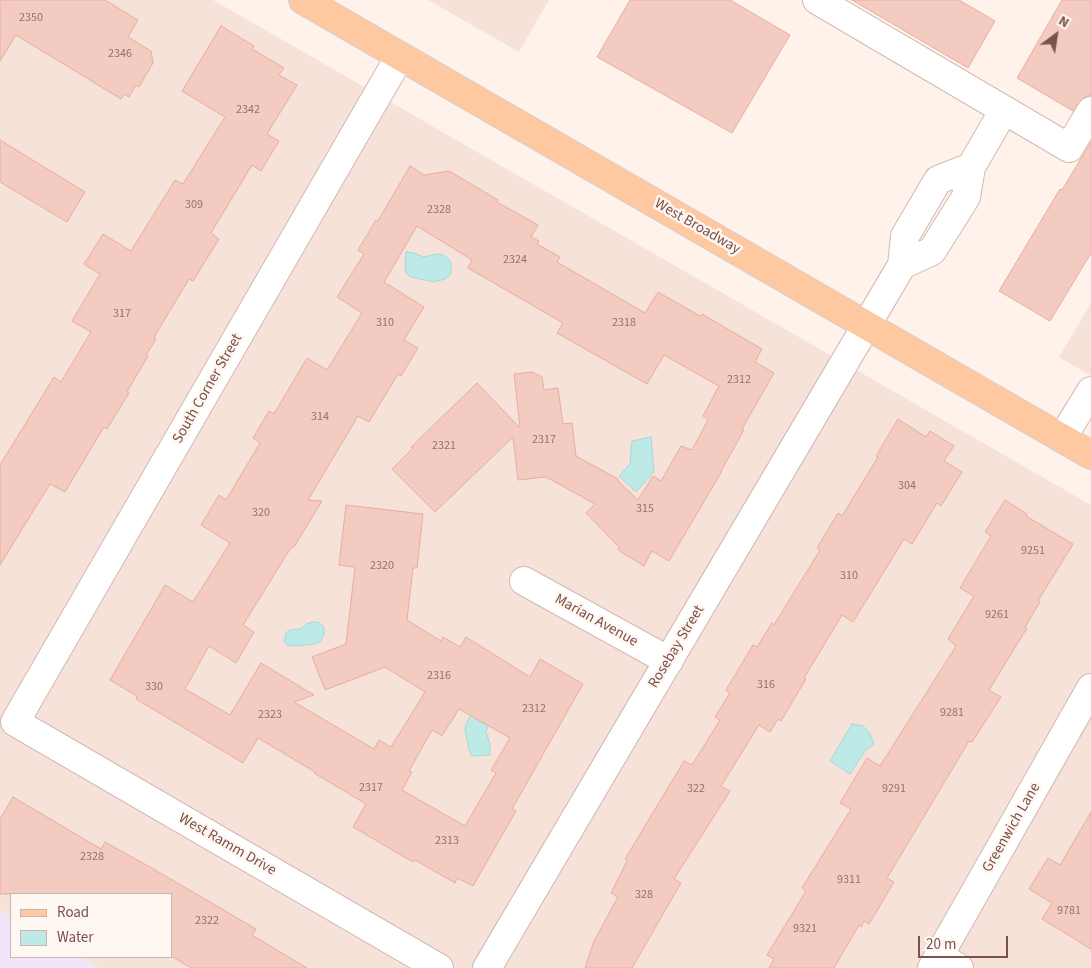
<!DOCTYPE html>
<html>
<head>
<meta charset="utf-8">
<style>
  body { margin:0 }
  #map { position:relative; width:1091px; height:968px; overflow:hidden; background:#fef2ea; font-family:"Source Sans 3",sans-serif }
  canvas { display:block }
  .legend { position:absolute; left:10px; top:893px; width:162px; height:65px; box-sizing:border-box; background:#fff7f2; border:1px solid #cab5af; margin:0; padding:6px 9px; list-style:none; font-size:15px; color:#7b524b }
  .legend li { display:flex; align-items:center; gap:10px; height:25px }
  .legend b { width:25px; border:1px solid #cab5af }
  .north { position:absolute; left:1031px; top:10px; width:50px; height:50px; -webkit-text-stroke:4px #fff7f2; paint-order:stroke; rotate:31deg; font-size:14px; font-weight:700; line-height:20px; text-align:center; color:#7b524b }
  .north::after { content:''; display:block; margin:auto; width:18px; height:22px; background:#7b524b; clip-path:polygon(50% 0,100% 100%,50% 72%,0 100%) }
  .scale { position:absolute; left:918px; top:936px; width:90px; height:22px; box-sizing:border-box; border:2px solid #7b524b; border-top:0; padding-left:6px; font-size:15px; line-height:18px; white-space:nowrap; color:#7b524b; -webkit-text-stroke:4px #fff7f2; paint-order:stroke }
</style>
</head>
<body>
<div id="map">
<canvas width="1091" height="968"></canvas>
<ul class="legend">
<li><b style="height:6px;background:#fec8a1"></b>Road</li>
<li><b style="height:14px;background:#bde9e7"></b>Water</li>
</ul>
<div class="north">N</div>
<div class="scale">20 m</div>
</div>
<script>
const ctx = document.querySelector('canvas').getContext('2d');
ctx.lineJoin = 'round';
function paint(path, color) { ctx.fillStyle = color; ctx.fill(path, 'evenodd'); }
const toPath = rows => new Path2D(rows.map(r => 'M' + r).join(''));
function strokePath(path, color, width, dash) { ctx.strokeStyle = color; ctx.lineWidth = width; ctx.lineCap = dash ? 'butt' : 'round'; ctx.setLineDash(dash || []); ctx.stroke(path); }
function write(font, color, halo, rows, align = 'center') {
  ctx.font = font + ' "Source Sans 3",sans-serif'; ctx.lineWidth = 5; ctx.setLineDash([]); ctx.textBaseline = 'middle'; ctx.strokeStyle = halo; ctx.fillStyle = color; for (const [text, x, y, turn = 0] of rows) {
    ctx.save(); ctx.translate(x, y); ctx.rotate((+turn || 0) * Math.PI / 180); ctx.textAlign = isNaN(turn) ? turn : align; if (halo) ctx.strokeText(text, 0, 0); ctx.fillText(text, 0, 0); ctx.restore();
  }
}
const residential = toPath([
  [0,0,213,0,1091,505,1091,968,99,968,80,957,171,957,171,894,11,894,11,917,0,910],
  [428,0,549,0,519,52],
  [1091,303,1091,376,1059,357]
]);
const education = toPath([
  [0,910,11,917,11,957,80,957,99,968,0,968]
]);
const water = toPath([
  [406,252,414,253,424,257,437,254,444,255,451,262,451,274,445,279,434,282,411,277,406,273,405,269,406,252],
  [651,437,654,472,636,492,619,476,630,464,632,441,651,437],
  [313,622,318,622,324,627,324,634,320,642,314,644,295,646,287,645,284,642,286,633,289,630,301,629,306,624,313,622],
  [471,715,490,721,486,732,490,744,490,755,472,756,469,750,465,730,466,724,471,715],
  [852,724,863,726,869,732,874,744,865,751,850,774,830,761,852,724]
]);
const building = toPath([
  [0,0,105,0,138,20,128,37,151,51,153,63,139,87,136,85,129,97,124,94,121,99,16,35,0,61,0,0],
  [630,0,730,0,790,35,732,133,597,57,630,0],
  [852,0,959,0,995,21,968,68,852,0],
  [1062,0,1091,0,1091,95,1083,98,1073,111,1017,78,1062,0],
  [221,26,254,46,252,49,284,68,279,75,297,85,267,134,279,141,261,171,252,165,211,233,219,239,193,281,189,279,154,337,156,339,146,355,148,356,127,392,129,393,107,429,104,427,65,492,50,484,0,565,0,465,54,377,61,382,91,332,72,321,100,274,84,264,103,234,131,251,175,180,183,184,225,117,182,91,221,26],
  [0,140,85,192,67,222,0,182,0,140],
  [1091,142,1091,253,1050,321,999,291,1060,189,1062,190,1091,142],
  [410,166,424,175,449,171,498,200,497,202,538,225,531,237,539,241,537,244,560,257,557,262,645,313,658,292,700,316,702,314,762,349,755,362,774,373,742,429,744,430,721,471,722,471,669,561,652,551,644,566,618,550,619,547,586,513,595,504,546,477,518,480,513,437,435,512,392,469,413,448,411,447,477,383,520,428,514,374,532,372,542,377,544,390,558,388,563,424,572,423,576,456,618,479,618,481,638,500,653,476,661,481,681,446,692,450,708,420,703,416,719,386,664,355,647,384,557,333,563,323,468,268,472,260,417,226,384,282,424,307,404,340,418,348,401,376,398,374,369,422,358,416,308,500,322,501,294,547,292,547,287,554,243,625,254,632,236,663,209,646,185,689,230,715,261,663,314,695,294,702,374,749,379,740,391,747,425,692,385,667,325,690,312,657,346,644,355,567,339,565,346,505,423,514,417,568,413,568,407,620,441,641,443,637,460,647,466,637,530,677,540,659,583,684,512,809,516,811,473,886,457,878,455,883,415,860,413,862,353,827,366,804,314,773,315,772,258,738,243,763,136,699,137,696,110,680,165,585,193,602,230,543,201,525,219,495,226,500,260,443,253,438,269,411,274,414,307,358,327,370,362,313,337,297,364,254,358,250,376,220,378,221,410,166],
  [459,709,510,738,491,770,496,773,465,826,402,790,412,772,409,771,432,730,442,736,459,709],
  [898,419,926,437,930,431,954,446,944,461,962,472,941,506,937,503,912,544,904,539,853,622,842,615,804,678,806,679,781,721,778,719,770,732,759,725,721,786,730,791,674,879,681,883,632,968,585,968,594,941,618,897,611,893,627,861,625,859,684,761,692,765,720,720,715,717,730,693,726,690,753,645,757,647,772,623,774,625,820,550,817,548,838,513,842,516,878,457,876,456,898,419],
  [1005,500,1027,514,1026,516,1073,544,1038,601,1040,602,1025,627,1027,628,989,690,1001,697,972,742,969,741,887,878,894,882,869,924,864,921,861,927,859,925,834,968,769,968,774,959,767,955,806,891,802,888,851,809,840,803,867,758,880,766,956,646,948,639,974,596,960,588,991,536,985,532,1005,500],
  [13,797,101,849,105,842,150,867,256,929,252,935,307,968,191,968,171,956,171,894,0,894,0,819,13,797],
  [1091,812,1091,949,1042,919,1052,903,1029,889,1048,858,1060,865,1091,812]
]);
const minor = toPath([
  [817,0,1069,148,1091,111],
  [400,56,15,722,439,968],
  [971,167,1004,110],
  [1062,438,1091,391],
  [524,581,669,661],
  [939,956,959,968],
  [487,968,902,265,905,236,938,180,971,167,966,197,932,251,902,265],
  [932,968,1091,688]
]);
const major = toPath([
  [303,0,1091,455]
]);
const numberNames = [
  ["2350",31,18],
  ["2346",120,54],
  ["2342",248,110],
  ["309",194,205],
  ["2328",439,210],
  ["2324",515,260],
  ["317",122,314],
  ["310",385,323],
  ["2318",624,323],
  ["2312",739,380],
  ["314",320,417],
  ["2317",544,440],
  ["2321",444,446],
  ["304",907,486],
  ["315",645,509],
  ["320",261,513],
  ["9251",1033,551],
  ["2320",382,566],
  ["310",849,576],
  ["9261",997,615],
  ["2316",439,676],
  ["316",766,685],
  ["330",154,687],
  ["2312",534,709],
  ["9281",952,713],
  ["2323",270,715],
  ["2317",371,788],
  ["322",696,789],
  ["9291",894,789],
  ["2313",447,841],
  ["2328",92,857],
  ["9311",849,880],
  ["328",644,895],
  ["9781",1069,911],
  ["2322",207,921],
  ["9321",805,929]
];
const streetNames = [
  ["West Broadway",697,227,30],
  ["South Corner Street",208,389,-60],
  ["Marian Avenue",596,621,29],
  ["Rosebay Street",677,647,-59],
  ["Greenwich Lane",1012,828,-60],
  ["West Ramm Drive",227,845,30]
];
paint(residential, '#f6e2d8');
paint(education, '#efe6fa');
paint(water, '#bde9e7');
strokePath(water, '#a2dbd9', 1);
paint(building, '#f4cbc0');
strokePath(building, '#e8ada0', 1);
strokePath(minor, '#d4b9b1', 30);
strokePath(major, '#dacfcd', 30);
strokePath(minor, '#fff', 28);
strokePath(major, '#fec8a1', 28);
write('12px', '#997068', null, numberNames);
write('15px', '#7b524b', '#fff7f2', streetNames);
</script>
</body>
</html>
